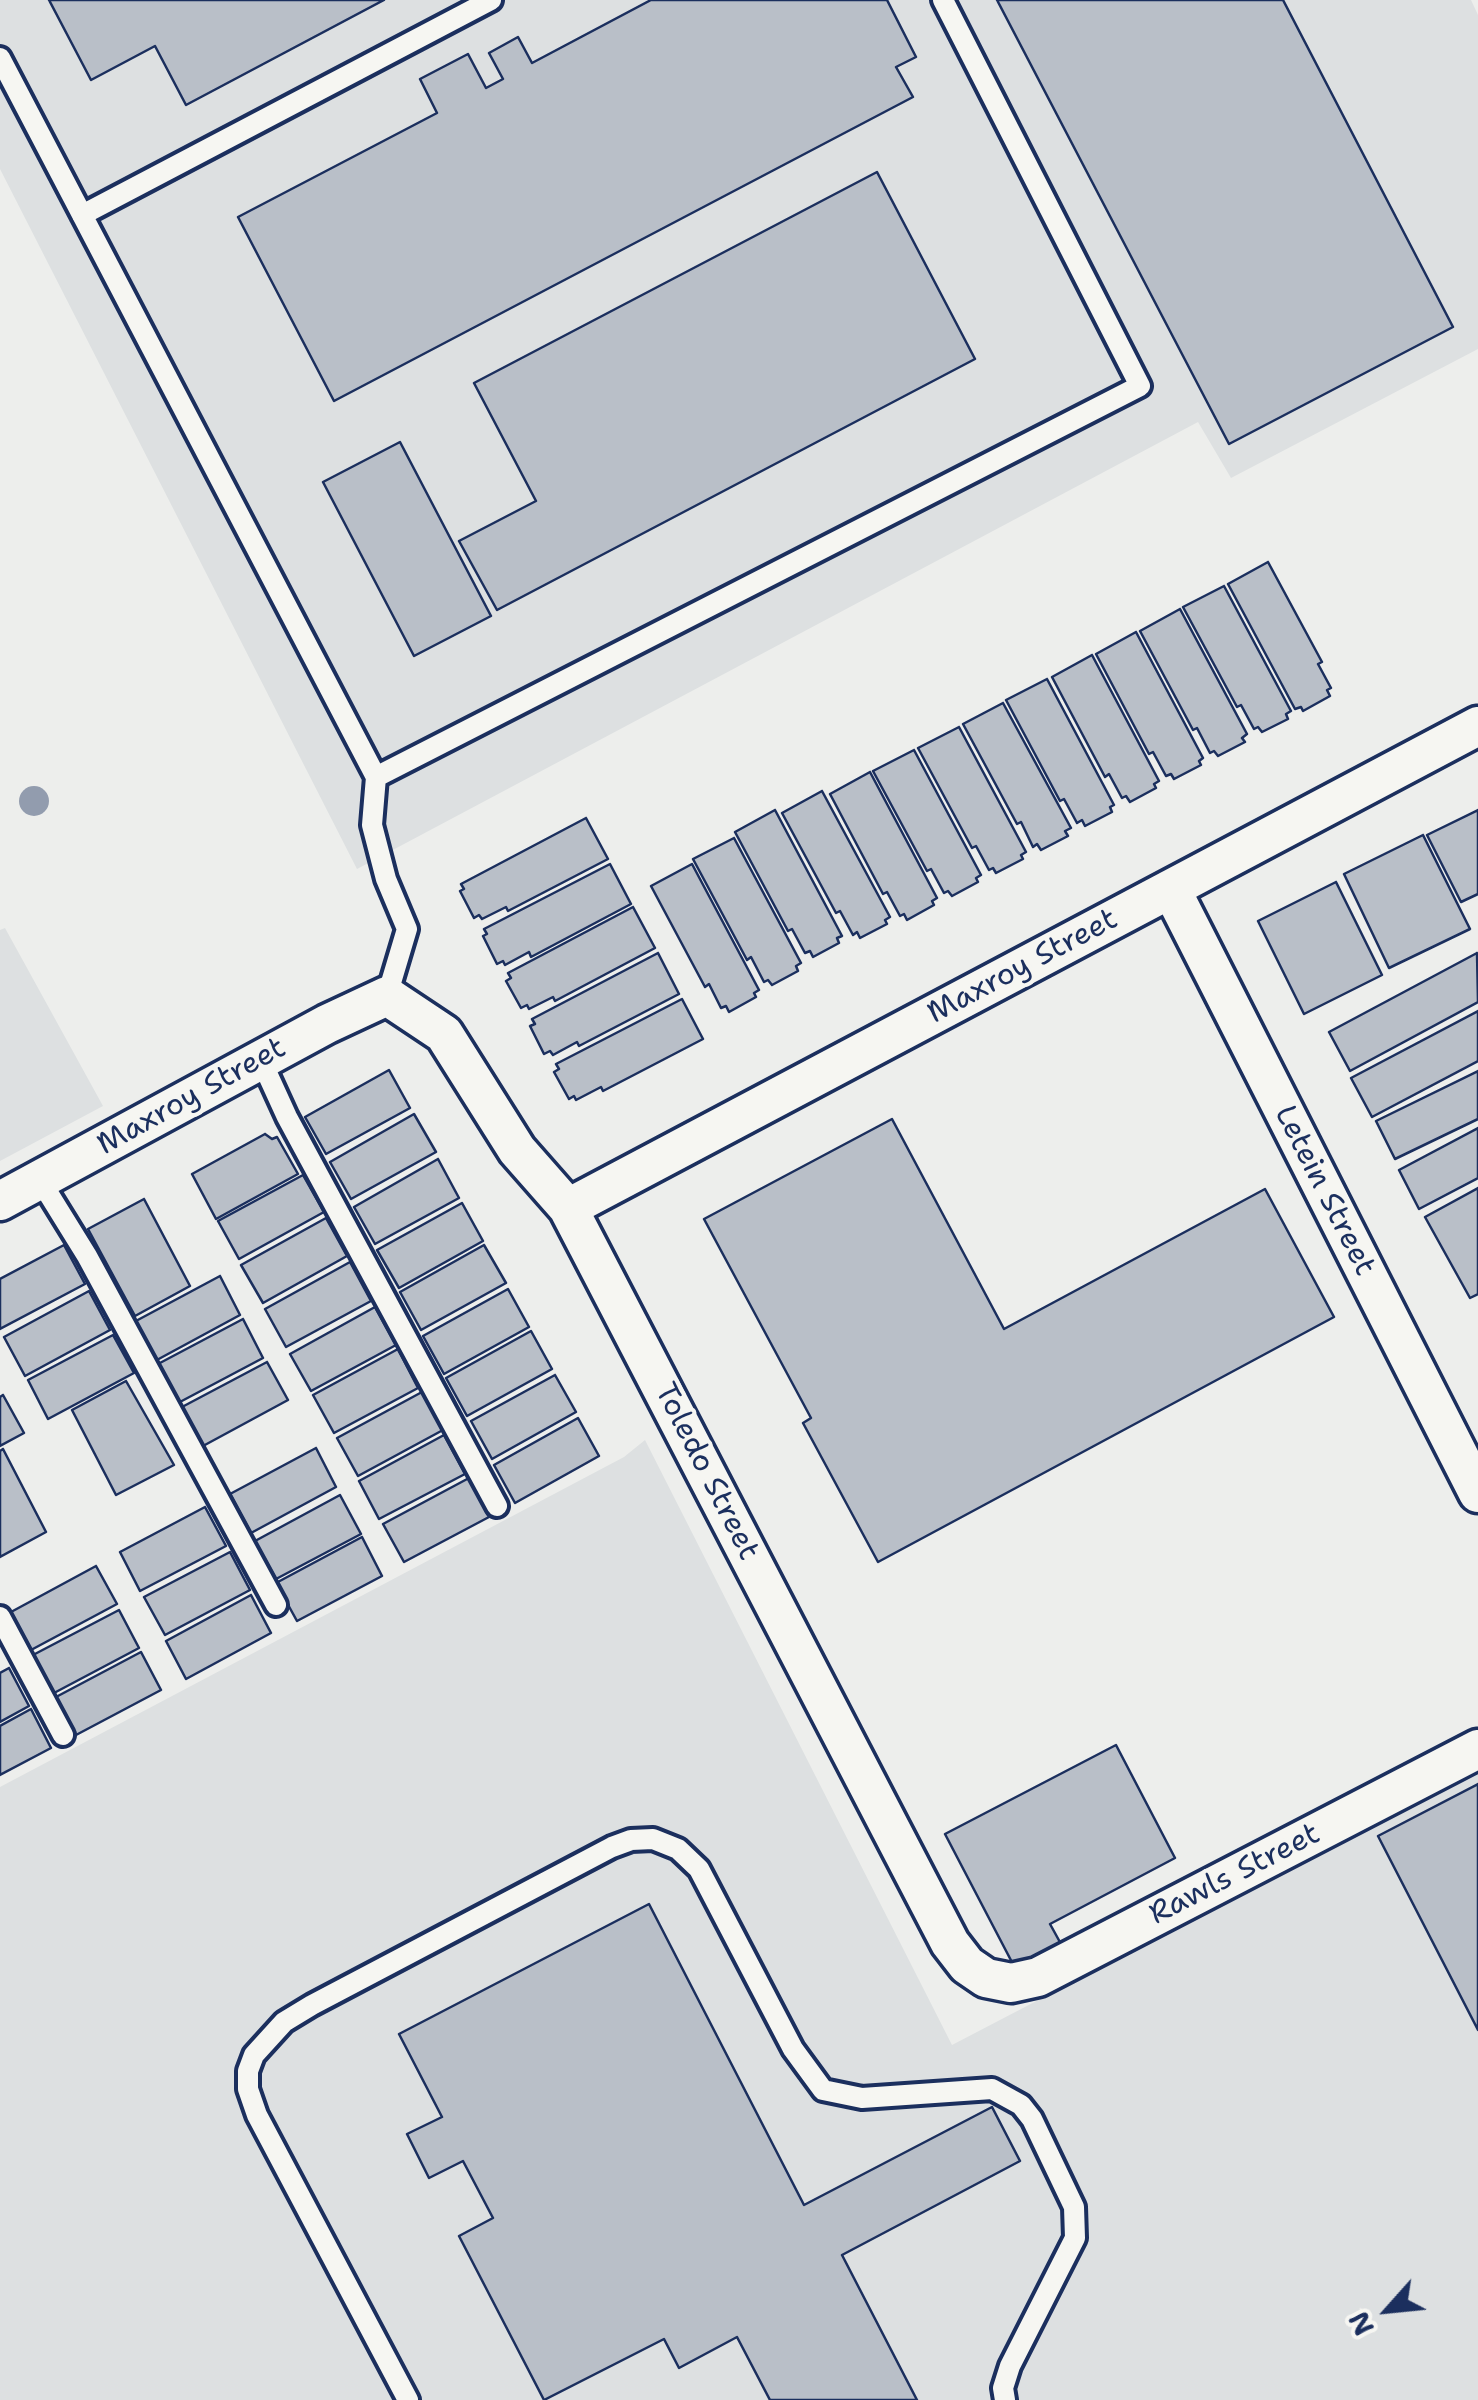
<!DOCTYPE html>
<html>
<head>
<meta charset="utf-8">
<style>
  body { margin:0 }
  #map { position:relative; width:1478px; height:2400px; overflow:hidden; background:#edeeec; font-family:"Shantell Sans",sans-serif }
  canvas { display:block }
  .north { position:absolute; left:1338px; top:2260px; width:100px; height:100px; -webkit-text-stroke:8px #f6f6f2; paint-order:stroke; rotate:243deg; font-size:28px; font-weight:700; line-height:40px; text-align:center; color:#1b2f5e }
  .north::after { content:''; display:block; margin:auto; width:35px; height:45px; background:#1b2f5e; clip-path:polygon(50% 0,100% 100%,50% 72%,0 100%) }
</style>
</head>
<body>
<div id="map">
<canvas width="1478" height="2400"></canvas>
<div class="north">N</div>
</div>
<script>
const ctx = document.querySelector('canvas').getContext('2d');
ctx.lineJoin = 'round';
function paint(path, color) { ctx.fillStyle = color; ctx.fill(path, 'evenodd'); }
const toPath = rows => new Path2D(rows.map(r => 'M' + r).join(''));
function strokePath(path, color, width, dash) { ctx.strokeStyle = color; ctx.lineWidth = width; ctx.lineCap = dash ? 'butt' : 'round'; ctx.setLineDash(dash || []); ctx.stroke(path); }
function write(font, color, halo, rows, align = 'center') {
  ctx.font = font + ' "Shantell Sans",sans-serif'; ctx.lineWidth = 8; ctx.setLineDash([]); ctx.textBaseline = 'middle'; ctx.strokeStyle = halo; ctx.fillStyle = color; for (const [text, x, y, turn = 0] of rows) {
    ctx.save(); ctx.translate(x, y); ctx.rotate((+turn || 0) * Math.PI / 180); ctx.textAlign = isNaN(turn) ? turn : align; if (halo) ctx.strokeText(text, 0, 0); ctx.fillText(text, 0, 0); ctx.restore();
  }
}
const built = toPath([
  [0,0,1471,0,1478,15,1478,349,1231,478,1198,422,357,869,0,169],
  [5,928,103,1106,0,1161,0,930],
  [645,1440,952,2045,1478,1771,1478,2400,0,2400,0,1787,624,1457]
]);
const building = toPath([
  [49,0,384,0,186,105,155,46,91,80,49,0],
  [887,0,916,57,896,67,913,97,334,401,238,217,437,113,420,79,468,54,486,88,503,79,489,53,518,37,532,63,651,0,887,0],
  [997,0,1283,0,1453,327,1229,444,997,0],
  [877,172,975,359,497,610,459,541,536,501,474,383,877,172],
  [400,442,491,616,414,656,323,482,400,442],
  [1268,562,1322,662,1318,664,1331,688,1327,690,1330,696,1303,711,1301,707,1295,709,1228,584,1268,562],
  [1224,586,1291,711,1286,714,1288,719,1262,732,1258,727,1254,729,1241,705,1237,707,1183,607,1224,586],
  [1180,609,1247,734,1242,738,1245,742,1218,756,1214,751,1210,753,1197,728,1193,730,1140,631,1180,609],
  [1136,632,1203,758,1199,761,1201,765,1174,779,1171,774,1166,776,1153,752,1149,754,1096,654,1136,632],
  [1092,655,1159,781,1154,784,1156,788,1130,802,1126,796,1122,798,1109,774,1105,777,1052,677,1092,655],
  [1047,679,1114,805,1110,807,1112,812,1085,826,1082,820,1077,823,1064,799,1060,801,1006,700,1047,679],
  [1003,703,1071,828,1065,831,1068,836,1041,850,1037,844,1033,847,1021,822,1017,824,963,724,1003,703],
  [959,727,1026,852,1021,855,1023,859,996,873,993,868,989,870,976,846,972,848,918,748,959,727],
  [914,750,981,875,976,878,978,882,952,896,948,891,944,893,931,869,927,871,873,771,914,750],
  [870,772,937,898,932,901,934,905,907,920,904,914,900,916,887,892,883,894,830,794,870,772],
  [822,791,890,917,885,920,887,924,860,938,857,932,853,935,840,911,836,913,782,813,822,791],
  [775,810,842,936,837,938,839,943,813,957,810,951,805,953,792,929,788,931,735,832,775,810],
  [1478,810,1478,894,1461,902,1427,835,1478,810],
  [586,818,608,859,508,911,506,907,482,919,479,915,474,918,460,891,464,889,461,884,586,818],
  [1423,835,1470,929,1389,968,1344,874,1423,835],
  [734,838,801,963,796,966,798,971,772,985,768,980,764,982,751,957,747,960,693,859,734,838],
  [610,864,631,904,531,957,529,952,505,965,503,961,497,964,483,936,487,934,484,929,610,864],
  [692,864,759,990,754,993,756,997,729,1012,726,1006,721,1008,709,984,705,987,651,886,692,864],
  [1336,882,1382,975,1304,1014,1258,921,1336,882],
  [633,907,655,948,555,1001,553,997,529,1009,527,1005,521,1008,506,981,511,978,508,973,633,907],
  [658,953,679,994,579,1046,577,1042,553,1055,550,1051,544,1054,530,1026,535,1024,532,1019,658,953],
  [1477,953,1478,1002,1350,1071,1329,1032,1477,953],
  [682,999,703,1039,603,1091,601,1087,576,1100,574,1096,569,1099,554,1072,559,1069,556,1064,682,999],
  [1478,1011,1478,1061,1372,1117,1351,1078,1478,1011],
  [389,1070,410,1108,326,1154,305,1117,389,1070],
  [1478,1071,1478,1119,1395,1159,1376,1121,1478,1071],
  [414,1114,436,1152,351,1199,330,1162,414,1114],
  [892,1119,1004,1329,1265,1189,1334,1317,878,1562,803,1423,811,1418,704,1219,892,1119],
  [1478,1128,1478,1178,1419,1209,1399,1170,1478,1128],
  [265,1134,272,1139,277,1137,298,1174,216,1219,192,1174,265,1134],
  [438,1159,459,1198,375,1244,354,1207,438,1159],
  [303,1175,324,1212,239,1259,218,1221,303,1175],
  [1478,1188,1478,1294,1470,1298,1425,1217,1478,1188],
  [144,1199,190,1286,135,1316,88,1229,144,1199],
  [462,1203,483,1241,399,1288,377,1250,462,1203],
  [326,1218,347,1256,263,1303,241,1265,326,1218],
  [64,1245,85,1284,0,1329,0,1279,64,1245],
  [484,1245,506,1283,421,1330,400,1292,484,1245],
  [350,1262,371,1301,286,1347,265,1309,350,1262],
  [220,1276,240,1315,155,1361,134,1322,220,1276],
  [508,1289,529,1327,444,1374,423,1336,508,1289],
  [89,1291,110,1330,25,1376,4,1337,89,1291],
  [375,1307,396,1345,311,1391,290,1354,375,1307],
  [243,1319,263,1358,178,1403,158,1364,243,1319],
  [531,1331,552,1369,467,1416,446,1378,531,1331],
  [113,1335,134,1373,48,1419,28,1380,113,1335],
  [398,1349,418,1388,334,1433,313,1395,398,1349],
  [267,1362,288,1400,203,1446,182,1407,267,1362],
  [555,1375,576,1412,492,1459,471,1421,555,1375],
  [126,1381,174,1465,116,1495,72,1410,126,1381],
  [422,1392,443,1430,358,1476,337,1438,422,1392],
  [3,1395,24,1433,0,1446,0,1397,3,1395],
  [578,1418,599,1456,515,1503,494,1465,578,1418],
  [444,1435,465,1474,379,1519,359,1481,444,1435],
  [316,1448,336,1487,251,1533,230,1494,316,1448],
  [3,1449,46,1532,0,1557,0,1451,3,1449],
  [469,1478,489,1517,404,1562,383,1524,469,1478],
  [340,1495,361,1534,276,1579,255,1541,340,1495],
  [205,1507,226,1546,140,1591,120,1552,205,1507],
  [362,1537,382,1576,297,1621,276,1583,362,1537],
  [230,1552,250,1590,165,1635,144,1597,230,1552],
  [96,1566,117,1604,31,1650,11,1612,96,1566],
  [251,1595,271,1633,186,1679,166,1641,251,1595],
  [119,1610,139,1648,54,1693,33,1655,119,1610],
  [141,1652,161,1690,76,1735,56,1697,141,1652],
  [9,1668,29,1706,0,1722,0,1673,9,1668],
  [31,1709,51,1748,0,1775,0,1726,31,1709],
  [1116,1745,1175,1858,1050,1924,1061,1944,1015,1968,945,1834,1116,1745],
  [1478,1784,1478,2030,1378,1836,1478,1784],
  [649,1904,804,2205,992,2107,1020,2161,842,2255,917,2400,770,2400,737,2337,679,2368,664,2339,544,2400,459,2236,493,2218,463,2161,429,2178,407,2134,442,2117,399,2034,649,1904]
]);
const service = toPath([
  [0,58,376,777,372,825,386,879,407,929,387,996],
  [82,215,491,0],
  [376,777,1140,386,943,0],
  [261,1060,287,1117,497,1506],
  [40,1180,87,1256,276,1605],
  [0,1617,63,1735],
  [408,2400,257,2115,248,2089,248,2071,254,2055,284,2022,312,2005,612,1847,631,1840,653,1839,678,1849,699,1869,793,2049,823,2090,862,2098,992,2089,1021,2105,1032,2119,1074,2207,1075,2238,1010,2366,1003,2388,1005,2400]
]);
const minor = toPath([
  [1171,889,1478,1493],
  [0,1201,327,1024,387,996,444,1034,517,1150,568,1208,950,1943,967,1965,986,1978,1011,1983,1038,1977,1478,1749],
  [568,1208,1478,726]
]);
const trees = [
  [34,801]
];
const streetNames = [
  ["Maxroy Street",1023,967,-28],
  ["Maxroy Street",192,1097,-29],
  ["Letein Street",1324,1191,63],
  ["Toledo Street",706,1472,63],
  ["Rawls Street",1235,1875,-27]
];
paint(built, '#dde0e1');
paint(building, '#b9bfc8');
strokePath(building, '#1b2f5e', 2.5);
strokePath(service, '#1b2f5e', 28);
strokePath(minor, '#1b2f5e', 45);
strokePath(service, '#f6f6f2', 20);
strokePath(minor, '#f6f6f2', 38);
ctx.fillStyle = '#929cae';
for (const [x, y] of trees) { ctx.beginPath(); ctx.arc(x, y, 15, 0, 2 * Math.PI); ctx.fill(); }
write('30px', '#1b2f5e', '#f6f6f2', streetNames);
</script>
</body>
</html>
